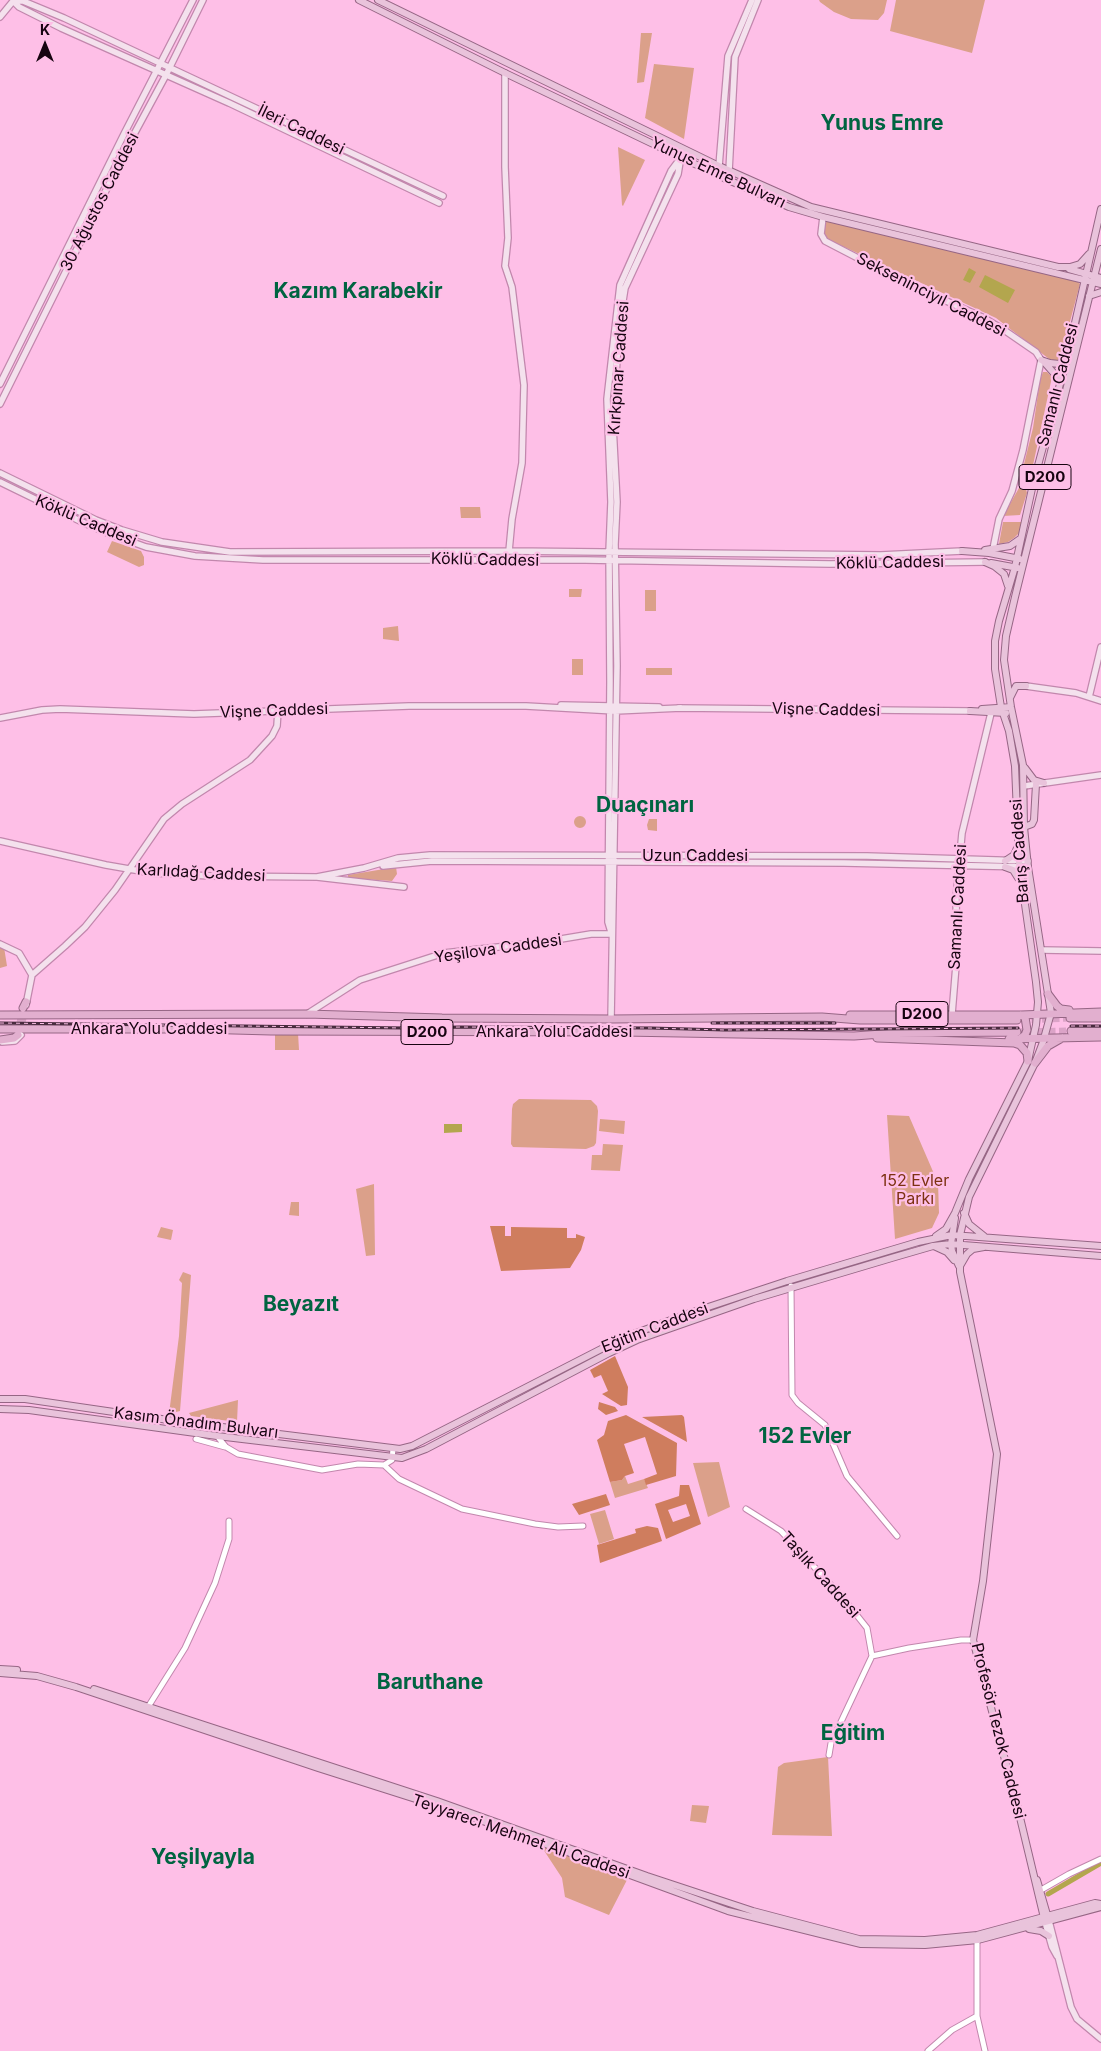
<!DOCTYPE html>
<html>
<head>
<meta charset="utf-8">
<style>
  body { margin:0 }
  #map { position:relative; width:1101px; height:2051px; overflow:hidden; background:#febfe7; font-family:Inter,sans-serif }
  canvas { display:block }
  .north { position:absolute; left:20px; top:20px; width:50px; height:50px; -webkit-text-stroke:4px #febfe7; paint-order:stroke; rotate:0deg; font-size:14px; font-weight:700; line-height:20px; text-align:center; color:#170411 }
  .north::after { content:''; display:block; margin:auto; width:18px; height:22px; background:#170411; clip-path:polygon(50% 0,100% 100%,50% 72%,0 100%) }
</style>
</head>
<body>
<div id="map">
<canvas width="1101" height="2051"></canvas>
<div class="north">K</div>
</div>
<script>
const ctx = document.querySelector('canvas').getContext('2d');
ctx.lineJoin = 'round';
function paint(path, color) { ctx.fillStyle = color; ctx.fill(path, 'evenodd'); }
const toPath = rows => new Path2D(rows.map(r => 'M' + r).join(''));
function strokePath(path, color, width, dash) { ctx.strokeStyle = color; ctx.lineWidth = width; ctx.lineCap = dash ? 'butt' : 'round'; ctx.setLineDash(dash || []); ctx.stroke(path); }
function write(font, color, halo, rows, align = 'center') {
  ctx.font = font + ' Inter,sans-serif'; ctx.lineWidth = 4.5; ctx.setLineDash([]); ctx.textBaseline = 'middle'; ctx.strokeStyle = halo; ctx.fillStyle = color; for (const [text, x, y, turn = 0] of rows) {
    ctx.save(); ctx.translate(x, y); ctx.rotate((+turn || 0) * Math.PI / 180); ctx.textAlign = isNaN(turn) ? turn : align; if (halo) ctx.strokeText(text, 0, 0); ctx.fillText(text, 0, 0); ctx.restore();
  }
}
const green = toPath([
  [819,0,887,0,884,13,878,20,851,19,834,12,820,2],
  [896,0,985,0,972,53,890,31],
  [641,33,652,33,644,82,637,83],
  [654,64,694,68,684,139,645,118],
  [618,147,645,160,623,206,622,205],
  [825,220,1076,280,1080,284,1060,359,1057,363,1053,362,996,318,823,237],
  [1043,372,1047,372,1052,377,1030,479,1021,476,1033,428,1040,380],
  [1019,488,1026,489,1027,493,1020,515,1003,516],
  [460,507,480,507,481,518,461,518],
  [1003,522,1022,522,1019,533,1014,538,1008,542,999,544],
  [112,541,141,551,144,557,144,565,139,567,107,552],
  [569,589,582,589,581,597,569,597],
  [645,590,656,590,656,611,645,611],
  [398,626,399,641,383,639,383,628],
  [572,659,583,659,583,675,572,675],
  [646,668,672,668,672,675,646,675],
  '574 822a6 6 0 1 1 12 0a6 6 0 1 1-12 0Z',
  [649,819,657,819,657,831,648,830,647,825],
  [396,867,397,874,392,881,348,878,348,875],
  [4,947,7,966,0,968,0,948],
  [275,1033,298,1033,299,1050,275,1050],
  [519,1099,591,1100,597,1106,598,1111,596,1143,594,1146,586,1149,513,1147,511,1144,512,1109,513,1104],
  [887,1115,909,1116,938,1183,939,1213,932,1228,895,1239],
  [600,1119,625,1121,624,1134,599,1131],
  [603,1144,623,1145,620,1171,591,1170,592,1155,602,1155],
  [374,1184,375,1255,366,1256,356,1189],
  [291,1202,299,1202,299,1216,289,1215],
  [161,1227,173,1230,171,1240,157,1237],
  [183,1272,191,1275,180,1411,172,1413,169,1412,170,1406,179,1336,182,1283,179,1280],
  [238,1400,237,1422,191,1416,189,1413],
  [719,1462,730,1507,708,1517,693,1463],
  [625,1476,628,1484,644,1479,648,1488,615,1498,610,1482,622,1480],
  [605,1510,614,1539,599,1544,590,1514],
  [828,1757,832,1836,772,1835,778,1767,784,1763],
  [692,1805,709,1806,706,1823,690,1821],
  [542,1846,628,1878,609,1915,565,1897,562,1878,543,1849]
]);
const forest = toPath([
  [490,1226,505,1226,505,1236,511,1236,511,1227,567,1228,567,1238,576,1238,576,1234,585,1237,581,1250,570,1268,501,1271],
  [615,1356,628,1387,627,1405,621,1406,602,1394,608,1391,601,1375,594,1378,590,1370],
  [599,1402,615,1407,618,1411,606,1415,598,1409],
  [626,1415,677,1443,676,1476,646,1485,644,1479,657,1474,645,1437,624,1444,634,1473,625,1476,622,1480,610,1482,597,1440,604,1435,608,1421],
  [682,1415,684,1417,687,1442,642,1417],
  [680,1485,689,1485,701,1524,666,1539,655,1504,679,1496],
  [686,1504,690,1516,673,1522,668,1510],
  [606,1494,610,1505,579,1515,572,1504],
  [647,1526,658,1528,662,1541,600,1563,597,1545,636,1533,635,1529]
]);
const water = toPath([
  [969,268,976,272,970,283,963,280],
  [985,275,1015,290,1008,303,979,287],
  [444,1124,462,1124,462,1132,444,1133]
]);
const canal = toPath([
  [1048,1894,1101,1863]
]);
const secondaryTunnel = toPath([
  [21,1032,25,1012]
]);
const trunkTunnel = toPath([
  [1021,1020,1070,1018],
  [1017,1032,1071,1031],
  [18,1035,22,1011]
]);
const tertiary = toPath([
  [791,1286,792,1395,798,1403,825,1425,847,1476,897,1536],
  [217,1436,226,1447,238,1454,322,1470,358,1464,384,1465,392,1460,393,1449],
  [196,1439,225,1447],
  [384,1465,399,1479,462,1509,535,1524,558,1527,583,1526],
  [746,1509,781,1531,843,1598,867,1628,872,1656],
  [148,1707,185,1648,215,1583,229,1539,229,1521],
  [829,1755,831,1743,872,1656,909,1648,961,1640,973,1640],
  [1041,1890,1069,1874,1101,1859],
  [977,1937,977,2016,985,2051],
  [928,2051,952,2030,977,2016]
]);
const secondary = toPath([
  [13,1,23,1,64,18,443,196],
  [13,1,19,7,61,28,229,103,439,203],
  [0,17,14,0],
  [505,73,505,167,508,238,505,266,512,287,524,385,522,463,512,519,509,551],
  [719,166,728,56,752,0],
  [729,171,735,57,758,0],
  [823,217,821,234,825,241,902,281,984,318,1004,330,1036,352,1041,360,1023,450,1012,491,999,519,993,549],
  [0,384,124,134,193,0],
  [0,404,132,138,166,75,203,0],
  [0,473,96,520,122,530,162,542,230,552,509,551,881,555,962,551],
  [0,482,82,522,110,534,146,547,195,556,263,560,585,560,830,564,985,562],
  [1026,686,1076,693,1101,701],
  [1089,697,1101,647],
  [561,705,659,707],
  [678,708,970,711],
  [0,718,42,710,60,709,194,714,409,706,526,706,615,711,681,708],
  [1024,786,1101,775],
  [0,841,106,865,152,873,211,876,317,877,404,887],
  [383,866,432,861,844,863,1028,867],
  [317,877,364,868,398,858,430,855,867,856,1028,861],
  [611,932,608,922,610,682,609,552,611,502,607,399,620,285,671,171,680,159],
  [0,944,19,953,32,975],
  [1042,950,1101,951],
  [26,1005,32,975,65,946,85,927,115,890,164,819,182,804,250,760,272,736,277,726,278,710],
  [307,1014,360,980,444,953,543,942,591,934,612,934],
  [952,1014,957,953,956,899,962,833,991,713],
  [611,1019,617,666,615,544,617,502,613,426,619,326,625,288,678,174,681,156],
  [2,1042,15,1041,21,1035],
  [1049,1921,1071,2007,1077,2019,1101,2039],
  [1045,1922,1052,1947,1057,1956]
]);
const primary = toPath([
  [359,0,505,73,724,178,789,207,823,217,1101,284],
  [378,0,719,166,811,207,1058,267,1070,267,1080,264,1089,254],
  [1069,269,1101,278],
  [1089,296,1101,292],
  [1041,360,1050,363,1059,364,1067,358],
  [1044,362,1060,380],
  [985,550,1010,546,1020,539],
  [962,551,989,553,1020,559],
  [985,562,994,566,1004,574,1008,586],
  [991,563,1018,568],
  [1010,698,1016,686,1026,686],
  [982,709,1011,707],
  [970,711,1006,713],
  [1025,768,1034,780,1044,783],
  [1024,827,1032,824,1034,820,1036,784],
  [1005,861,1014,855,1017,848],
  [1005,867,1013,870,1018,878],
  [964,1213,969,1224,984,1236],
  [955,1218,951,1244,952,1251,959,1266],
  [936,1236,946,1229,955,1213,969,1179,1028,1061,1036,1025,1038,1002,1036,982,1019,862,1015,766,1009,731,1001,707,995,669,995,641,999,621,1015,567,1033,484,1067,358,1101,209],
  [934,1246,947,1252,954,1260],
  [960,1266,967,1254,973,1249,984,1247],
  [0,1399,25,1399,182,1422,400,1449,412,1446,607,1346,636,1333,687,1314,787,1281,918,1242,952,1235,1101,1246],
  [0,1409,29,1410,217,1436,402,1458,426,1449,609,1353,637,1340,754,1299,895,1257,933,1246,951,1244,1101,1256],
  [0,1669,17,1670],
  [0,1673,37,1676,76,1687,318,1768,469,1816,728,1911,861,1944,925,1945,978,1940,1101,1907],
  [94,1689,437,1801,647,1876,753,1911,859,1939,925,1940,977,1935,1095,1903,1101,1904],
  [1037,1880,1048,1918],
  [1045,1922,1017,1805,973,1640,983,1581,997,1454,960,1272,960,1235,969,1197,1035,1063,1043,1042,1051,1013,1028,867,1024,827,1023,765,1011,707,1004,660,1006,636,1015,597,1101,249],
  [1029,1929,1041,1931,1049,1936]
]);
const trunk = toPath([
  [1048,994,1057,1006,1061,1009,1069,1010],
  [23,1008,26,1002],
  [0,1015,307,1014,442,1018,611,1019,822,1017,860,1020,1017,1020],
  [850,1015,1021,1015,1101,1012],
  [1070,1018,1101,1018],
  [0,1029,197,1029,271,1031,622,1032,854,1036,896,1033,1017,1032],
  [1071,1031,1101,1031],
  [877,1038,1014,1043,1020,1045,1027,1053,1028,1061],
  [1021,1038,1025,1035,1027,1030,1025,1017,1021,1015],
  [1009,1039,1101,1037],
  [0,1040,14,1038,18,1035],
  [1035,1063,1048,1046,1062,1038]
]);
const rail = toPath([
  [0,1023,405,1028,460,1027,651,1028,725,1030,1018,1028],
  [712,1023,835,1023],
  [1071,1026,1101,1026]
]);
const shields = [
  [1045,477,52],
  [922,1014,52],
  [427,1032,52]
];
const shieldNames = [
  ["D200",1045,477],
  ["D200",922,1014],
  ["D200",427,1032]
];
const streetNames = [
  ["İleri Caddesi",301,130,26],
  ["Yunus Emre Bulvarı",718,173,25],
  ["30 Ağustos Caddesi",100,202,-63],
  ["Sekseninciyıl Caddesi",931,295,27],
  ["Kırkpınar Caddesi",619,368,-86],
  ["Samanlı Caddesi",1058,385,-76],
  ["Köklü Caddesi",86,521,23],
  ["Köklü Caddesi",485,560,1],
  ["Köklü Caddesi",890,563,-1],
  ["Vişne Caddesi",826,710,1],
  ["Vişne Caddesi",274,711,-2],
  ["Barış Caddesi",1020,851,-94],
  ["Uzun Caddesi",695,856],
  ["Karlıdağ Caddesi",201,873,3],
  ["Samanlı Caddesi",958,907,-87],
  ["Yeşilova Caddesi",498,949,-8],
  ["Ankara Yolu Caddesi",149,1029],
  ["Ankara Yolu Caddesi",554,1032],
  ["Eğitim Caddesi",655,1328,-21],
  ["Kasım Önadım Bulvarı",196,1423,7],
  ["Taşlık Caddesi",820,1575,48],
  ["Profesör Tezok Caddesi",998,1731,76],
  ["Teyyareci Mehmet Ali Caddesi",521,1837,19]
];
const parkNames = [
  ["152 Evler",915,1181],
  ["Parkı",915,1199]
];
const districtNames = [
  ["Yunus Emre",882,124],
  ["Kazım Karabekir",358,292],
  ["Duaçınarı",645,806],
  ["Beyazıt",301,1305],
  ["152 Evler",805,1437],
  ["Baruthane",430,1683],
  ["Eğitim",853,1734],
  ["Yeşilyayla",203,1858]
];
paint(green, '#dba08a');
paint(forest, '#cf7d5e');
paint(water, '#b3a64e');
strokePath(canal, '#b3a64e', 5);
strokePath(secondaryTunnel, '#dba3c7', 5.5, [5.5, 3]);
strokePath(trunkTunnel, '#dba3c7', 7, [7, 3.5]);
strokePath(tertiary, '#c287ad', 7);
strokePath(secondary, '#c287ad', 8);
strokePath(primary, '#966685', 8);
strokePath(trunk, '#966685', 9);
strokePath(tertiary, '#fff', 5);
strokePath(secondary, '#f4e1ed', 5.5);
strokePath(primary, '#e9c3db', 6);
strokePath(trunk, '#e2afcf', 7);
strokePath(rail, '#482b3e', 3);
strokePath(rail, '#febfe7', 1, [4]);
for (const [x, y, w] of shields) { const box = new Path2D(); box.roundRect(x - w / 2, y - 12.5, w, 25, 4); ctx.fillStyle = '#febfe7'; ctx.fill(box); strokePath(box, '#170411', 1); }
write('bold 15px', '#170411', null, shieldNames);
write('16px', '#170411', '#febfe7', streetNames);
write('16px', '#7c3111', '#febfe7', parkNames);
write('bold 21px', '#006441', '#febfe7', districtNames);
</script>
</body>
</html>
